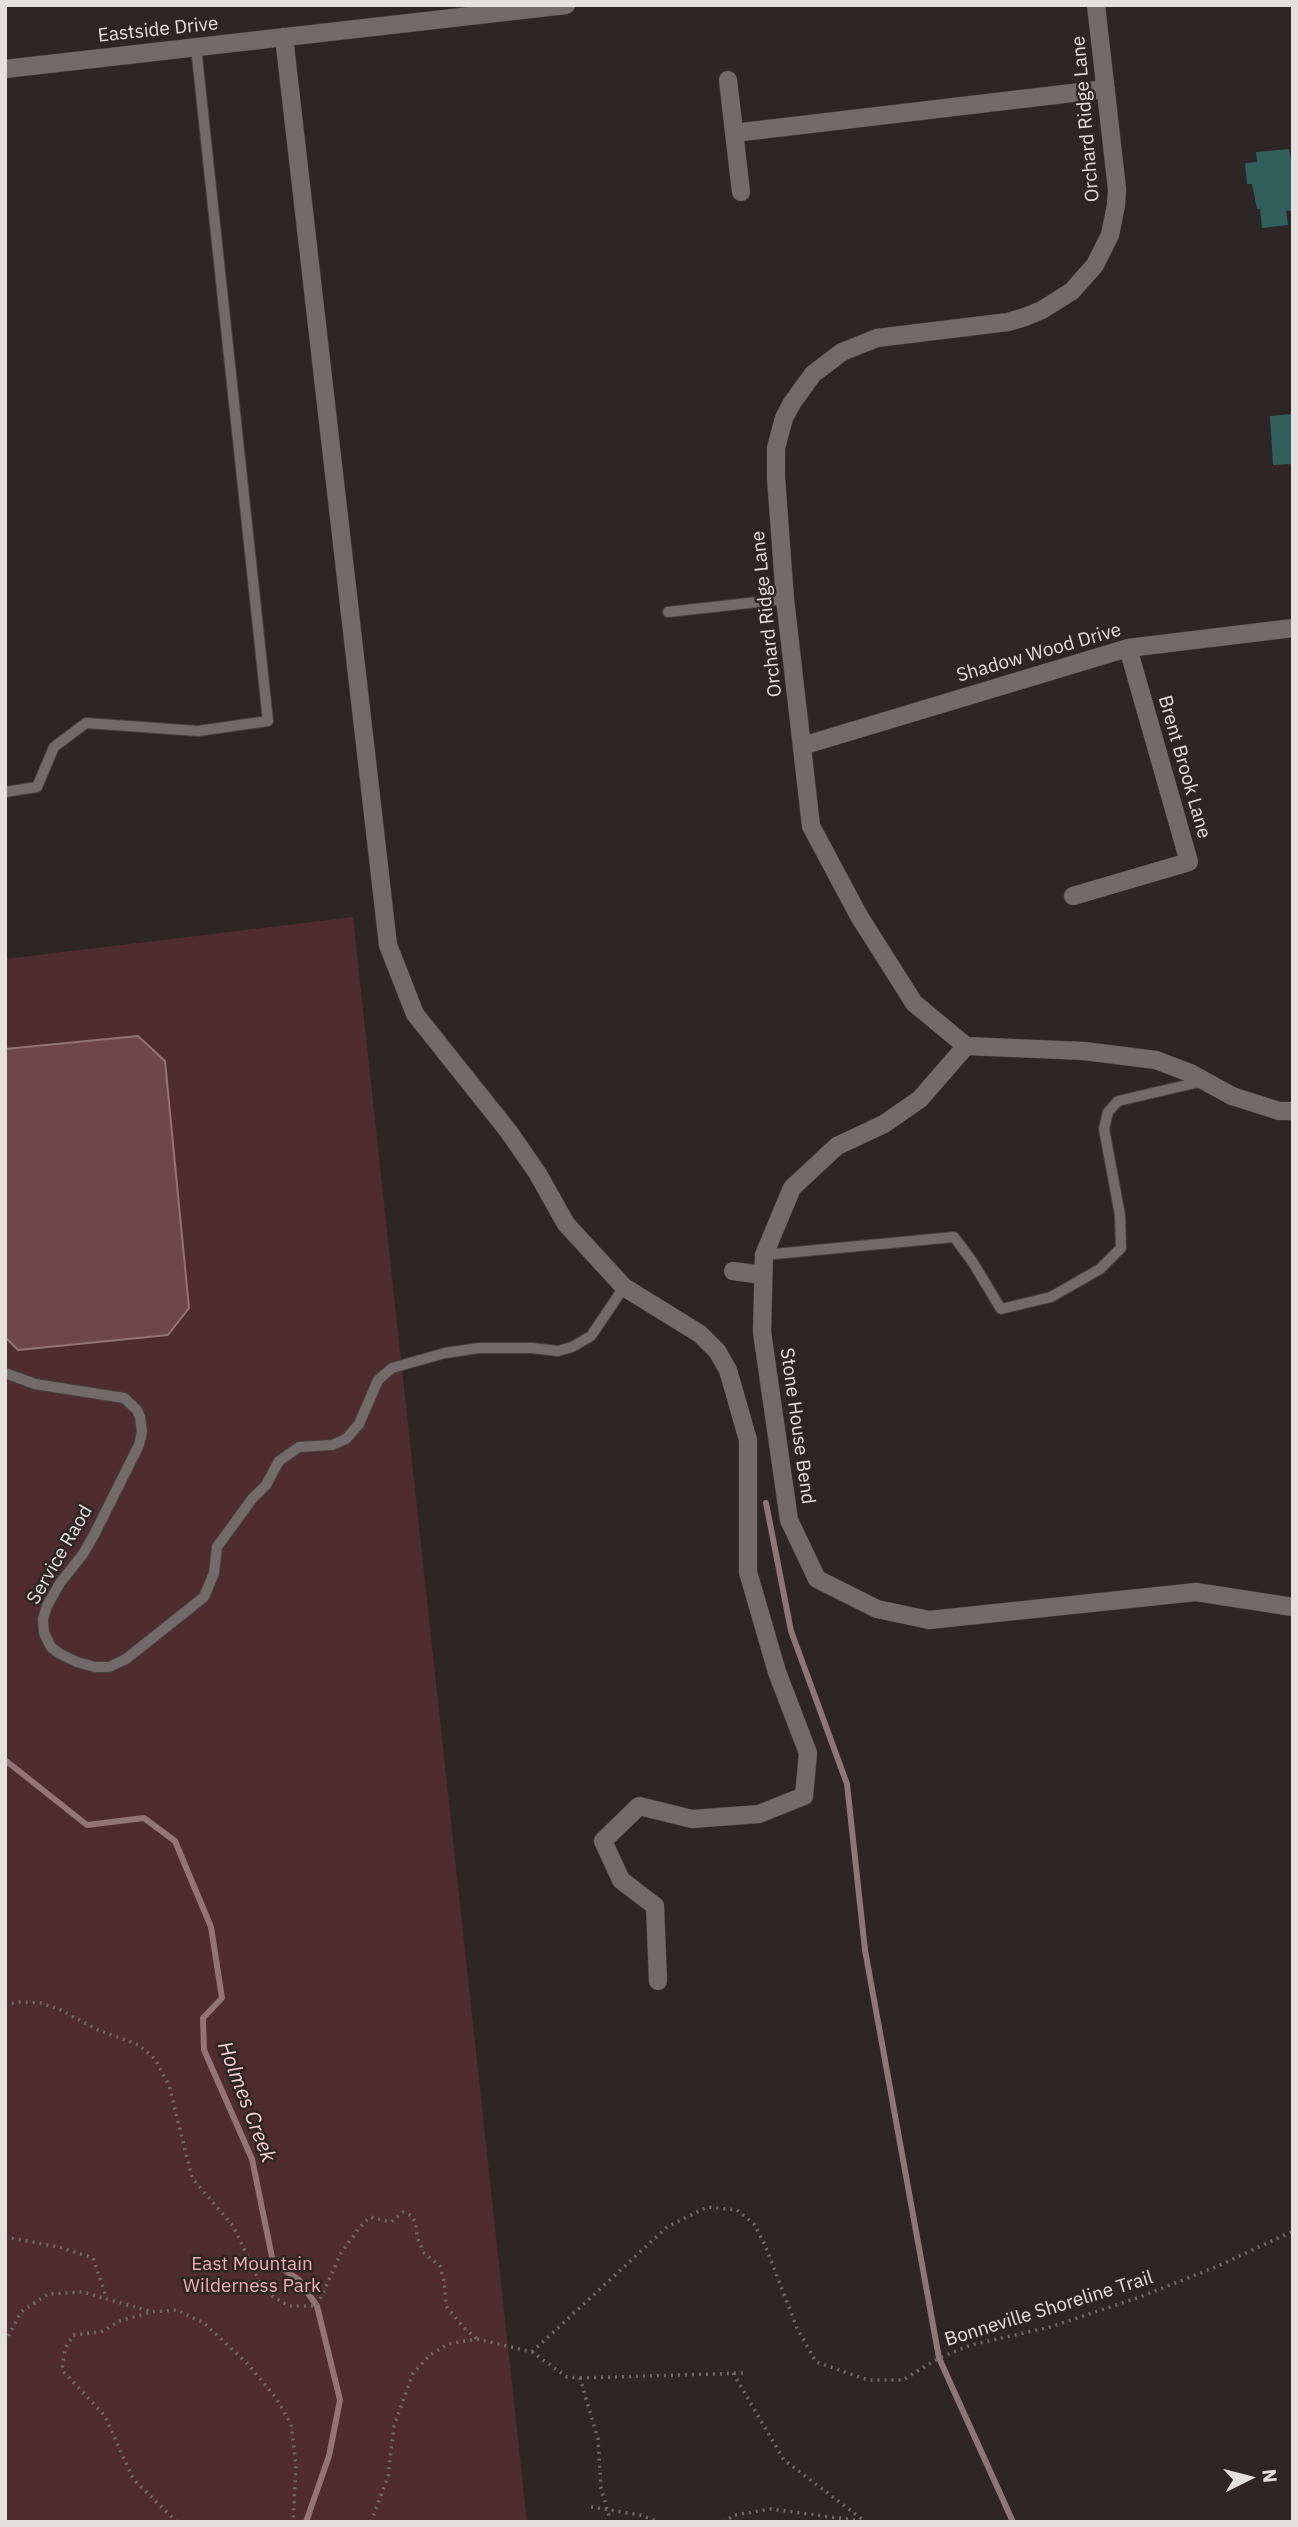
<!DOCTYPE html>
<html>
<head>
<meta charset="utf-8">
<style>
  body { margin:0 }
  #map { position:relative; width:1298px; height:2527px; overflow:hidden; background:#2d2526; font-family:"IBM Plex Sans",sans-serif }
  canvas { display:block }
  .frame { position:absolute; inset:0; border:7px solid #e5e0e0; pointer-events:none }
  .north { position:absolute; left:1214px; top:2443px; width:70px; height:70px; -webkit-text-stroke:5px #2d2526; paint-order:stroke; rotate:84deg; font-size:19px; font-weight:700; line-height:28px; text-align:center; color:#e5e0e0 }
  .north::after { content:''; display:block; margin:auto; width:24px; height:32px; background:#e5e0e0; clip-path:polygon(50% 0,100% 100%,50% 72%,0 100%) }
</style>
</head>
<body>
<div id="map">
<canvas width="1298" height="2527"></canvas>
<div class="frame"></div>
<div class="north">N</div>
</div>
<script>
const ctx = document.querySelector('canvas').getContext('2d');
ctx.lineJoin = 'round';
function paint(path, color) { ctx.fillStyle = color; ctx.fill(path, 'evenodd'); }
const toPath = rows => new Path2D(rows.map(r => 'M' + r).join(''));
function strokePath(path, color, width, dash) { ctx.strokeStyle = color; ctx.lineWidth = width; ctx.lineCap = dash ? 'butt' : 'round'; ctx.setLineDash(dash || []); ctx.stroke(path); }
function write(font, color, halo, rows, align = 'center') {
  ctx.font = font + ' "IBM Plex Sans",sans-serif'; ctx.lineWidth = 5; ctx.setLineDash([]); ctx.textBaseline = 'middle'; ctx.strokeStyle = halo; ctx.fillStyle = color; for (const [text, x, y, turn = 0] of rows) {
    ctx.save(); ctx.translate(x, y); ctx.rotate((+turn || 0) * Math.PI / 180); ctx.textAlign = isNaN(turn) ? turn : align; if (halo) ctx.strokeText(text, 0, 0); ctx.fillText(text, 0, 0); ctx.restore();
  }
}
const green = toPath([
  [353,917,527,2522,5,2522,5,959]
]);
const water = toPath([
  [138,1036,165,1061,189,1308,168,1335,18,1350,5,1337,5,1049,138,1036]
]);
const stream = toPath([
  [766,1503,791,1631,847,1784,865,1950,939,2358,1013,2522],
  [5,1760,87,1825,144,1818,175,1841,211,1927,222,1998,203,2018,204,2050,252,2159,273,2262,299,2280,317,2306,340,2400,329,2456,306,2522]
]);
const building = toPath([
  [1289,149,1293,171,1293,210,1286,211,1288,225,1262,228,1260,209,1257,209,1252,184,1247,184,1245,163,1257,162,1256,152],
  [1293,414,1293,464,1273,465,1270,416]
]);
const path = toPath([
  [5,2005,20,2002,41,2003,61,2010,98,2030,139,2045,155,2059,169,2085,192,2178,233,2226,264,2291,289,2306,317,2306,341,2253,359,2228,370,2217,391,2222,403,2212,412,2216,416,2224,417,2237,424,2253,440,2266,444,2281,446,2306,463,2327,477,2339],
  [5,2237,59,2247,93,2258,107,2299,149,2311],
  [5,2342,21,2312,48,2294,83,2292,107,2299],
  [532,2352,667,2227,707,2207,737,2210,754,2224,765,2245,797,2328,816,2362,868,2380,903,2380,939,2358,971,2345,1050,2327,1140,2297,1218,2266,1293,2231],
  [733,2373,784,2460,866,2522],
  [580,2378,744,2373],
  [591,2507,640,2515,660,2522],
  [177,2522,133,2479,105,2416,62,2370,65,2349,73,2335,101,2332,120,2321,151,2312,177,2310,204,2323,247,2363,276,2398,291,2424,296,2465,293,2522],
  [371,2522,388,2477,394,2426,413,2373,430,2355,448,2344,477,2339,532,2352,567,2377,580,2378,598,2439,601,2488,611,2522],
  [723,2522,735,2515,771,2509,861,2521]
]);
const service = toPath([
  [668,612,785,599],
  [5,792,37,787,54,747,86,723,198,731,268,721,196,47],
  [764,1255,954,1237,972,1261,1001,1309,1051,1297,1100,1269,1121,1248,1120,1215,1104,1129,1108,1112,1118,1101,1204,1081],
  [5,1373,35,1384,124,1398,137,1410,140,1417,142,1431,139,1445,94,1535,83,1554,60,1583,47,1606,43,1619,44,1633,51,1647,60,1654,77,1662,95,1667,109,1667,126,1659,204,1597,214,1573,217,1547,252,1499,266,1485,279,1461,299,1447,332,1445,346,1439,359,1424,378,1380,392,1368,445,1353,479,1348,532,1348,558,1351,572,1347,591,1336,624,1287]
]);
const minor = toPath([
  [1096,5,1117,189,1116,205,1110,235,1095,265,1072,291,1042,310,1025,317,1008,322,877,338,842,352,813,374,792,403,784,418,776,448,776,478,785,599,811,826,859,916,914,1003,966,1046,1084,1051,1156,1060,1190,1073,1232,1096,1279,1111,1293,1111],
  [284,37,388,945,415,1014,509,1132,538,1174,566,1224,624,1287,700,1334,717,1351,728,1370,748,1440,748,1572,777,1672,808,1753,804,1796,759,1814,692,1819,639,1806,603,1841,621,1880,655,1906,658,1981],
  [728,80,741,192],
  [734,133,1106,89],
  [802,746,1128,648,1293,628],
  [1073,896,1189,862,1128,648],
  [966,1046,920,1099,884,1124,837,1146,792,1188,764,1255,762,1332,789,1520,817,1579,877,1609,929,1620,1196,1592,1293,1607],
  [733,1271,763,1275]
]);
const tertiary = toPath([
  [5,69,566,5]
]);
const streetNames = [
  ["Eastside Drive",158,30,-6],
  ["Orchard Ridge Lane",1086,119,-95],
  ["Orchard Ridge Lane",767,614,-96],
  ["Shadow Wood Drive",1039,653,-16],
  ["Brent Brook Lane",1184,767,74],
  ["Stone House Bend",797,1426,82],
  ["Service Raod",60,1555,-60],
  ["Bonneville Shoreline Trail",1049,2309,-17]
];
const parkNames = [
  ["East Mountain",252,2265],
  ["Wilderness Park",252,2287]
];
const waterNames = [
  ["Holmes Creek",246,2102,69]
];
paint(green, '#4e2c30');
paint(water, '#6d474b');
strokePath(water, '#917578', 2);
strokePath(stream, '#917578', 6);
paint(building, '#31605c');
strokePath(service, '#474041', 12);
strokePath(minor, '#474041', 19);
strokePath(tertiary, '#474041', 19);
strokePath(path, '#716a6b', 3.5, [2, 5]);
strokePath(service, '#746a6b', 10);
strokePath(minor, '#746a6b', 18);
strokePath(tertiary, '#746a6b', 18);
write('19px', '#e5e0e0', '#2d2526', streetNames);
write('19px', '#f1acb3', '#2d2526', parkNames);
write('italic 21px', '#fdd1d5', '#2d2526', waterNames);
</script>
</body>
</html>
